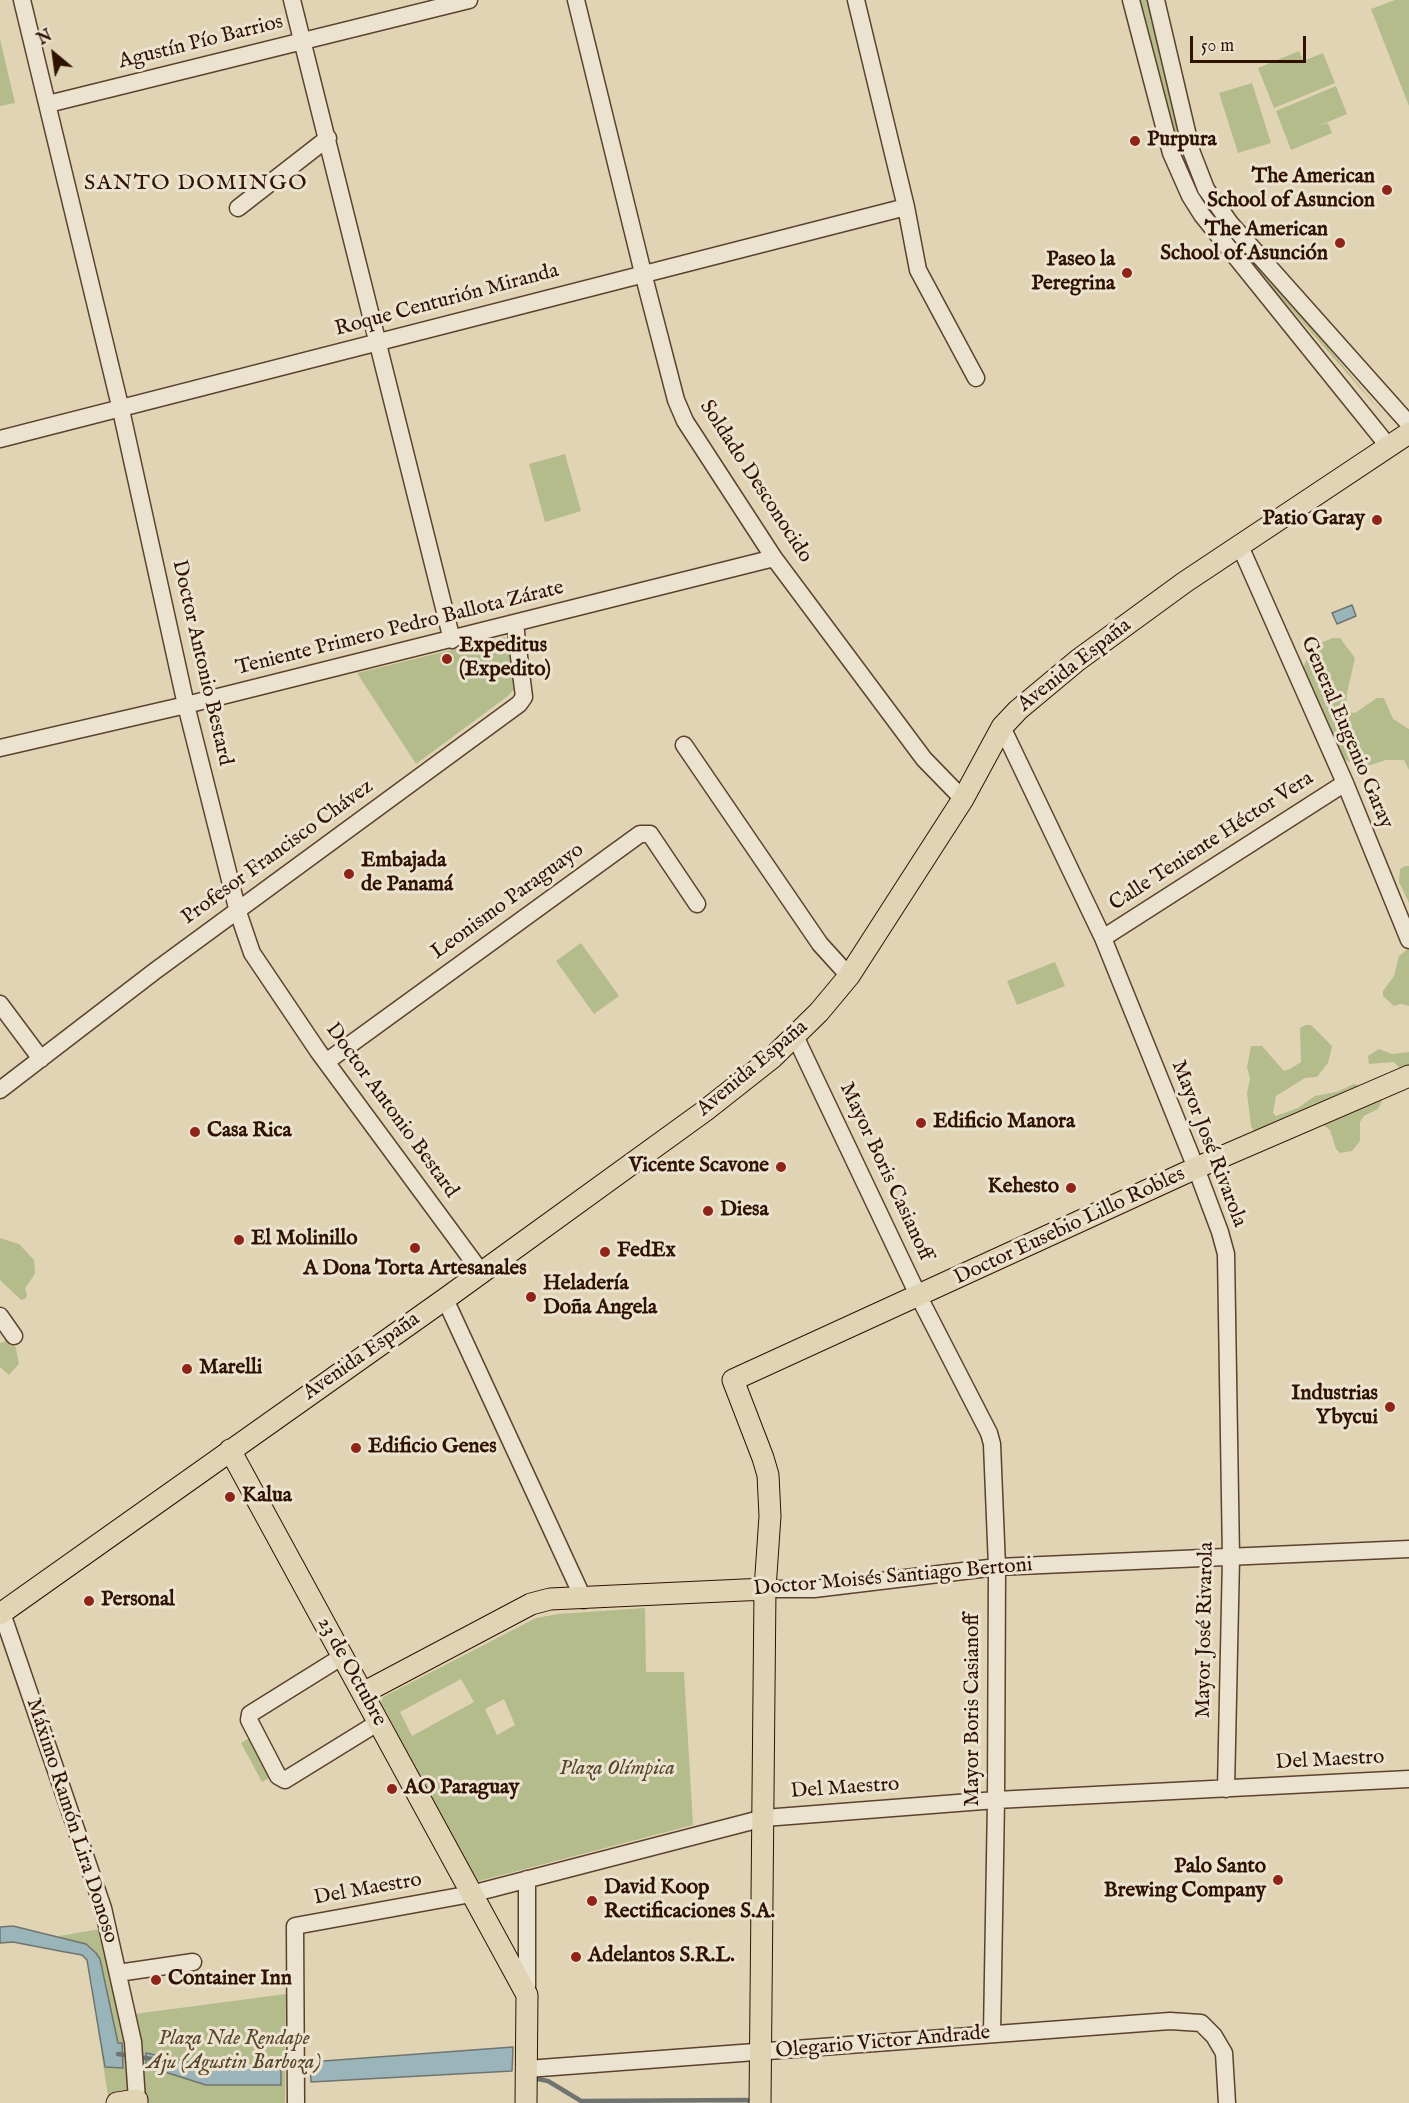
<!DOCTYPE html>
<html>
<head>
<meta charset="utf-8">
<style>
  body { margin:0 }
  #map { position:relative; width:1409px; height:2103px; overflow:hidden; background:#e0d4b5; font-family:"IM FELL English",serif }
  canvas { display:block }
  .north { position:absolute; left:24px; top:24px; width:60px; height:60px; -webkit-text-stroke:4px #ebe3cf; paint-order:stroke; rotate:331deg; font-size:16px; font-weight:700; line-height:24px; text-align:center; color:#301200 }
  .north::after { content:''; display:block; margin:auto; width:21px; height:27px; background:#301200; clip-path:polygon(50% 0,100% 100%,50% 72%,0 100%) }
  .scale { position:absolute; left:1190px; top:36px; width:116px; height:27px; box-sizing:border-box; border:3px solid #301200; border-top:0; padding-left:8px; font-size:18px; line-height:21px; white-space:nowrap; color:#301200; -webkit-text-stroke:4px #ebe3cf; paint-order:stroke }
</style>
</head>
<body>
<div id="map">
<canvas width="1409" height="2103"></canvas>
<div class="north">N</div>
<div class="scale">50 m</div>
</div>
<script>
const ctx = document.querySelector('canvas').getContext('2d');
ctx.lineJoin = 'round';
function paint(path, color) { ctx.fillStyle = color; ctx.fill(path, 'evenodd'); }
const toPath = rows => new Path2D(rows.map(r => 'M' + r).join(''));
function strokePath(path, color, width, dash) { ctx.strokeStyle = color; ctx.lineWidth = width; ctx.lineCap = dash ? 'butt' : 'round'; ctx.setLineDash(dash || []); ctx.stroke(path); }
function write(font, color, halo, rows, align = 'center') {
  ctx.font = font + ' "IM FELL English",serif'; ctx.lineWidth = 6; ctx.setLineDash([]); ctx.textBaseline = 'middle'; ctx.strokeStyle = halo; ctx.fillStyle = color; for (const [text, x, y, turn = 0] of rows) {
    ctx.save(); ctx.translate(x, y); ctx.rotate((+turn || 0) * Math.PI / 180); ctx.textAlign = isNaN(turn) ? turn : align; if (halo) ctx.strokeText(text, 0, 0); ctx.fillText(text, 0, 0); ctx.restore();
  }
}
const green = toPath([
  [1137,0,1151,0,1174,101,1182,153,1180,156],
  [1395,0,1409,0,1409,106,1371,9],
  [0,39,15,103,0,106],
  [1299,51,1303,61,1323,53,1335,83,1274,108,1258,68],
  [1252,83,1271,143,1238,153,1219,93],
  [1336,86,1347,114,1318,126,1328,123,1332,133,1291,150,1276,111],
  [1203,203,1307,322,1383,414,1200,206],
  [565,454,581,511,545,522,529,464],
  [504,637,515,645,515,688,508,696,416,764,357,673],
  [1333,638,1340,638,1355,658,1347,693,1346,706,1349,712,1355,713,1377,698,1384,698,1393,719,1409,729,1409,770,1404,760,1386,760,1361,768,1344,759,1303,669,1309,653,1318,644],
  [1405,866,1409,866,1409,903,1399,882,1400,869],
  [581,943,619,996,594,1014,556,961],
  [1409,948,1409,1006,1401,1004,1394,1006,1383,996,1383,991,1394,976,1399,956],
  [1055,962,1065,986,1017,1005,1007,981],
  [1306,1025,1311,1025,1332,1046,1328,1063,1317,1077,1305,1078,1276,1096,1273,1113,1276,1116,1298,1108,1315,1096,1336,1092,1354,1084,1379,1092,1383,1099,1378,1109,1364,1116,1360,1122,1360,1141,1352,1151,1340,1153,1336,1149,1330,1130,1322,1124,1255,1133,1251,1126,1247,1093,1250,1079,1247,1067,1251,1046,1262,1046,1284,1071,1290,1069,1301,1062,1300,1028],
  [1379,1049,1392,1054,1409,1052,1409,1078,1394,1062,1369,1064,1368,1056],
  [0,1238,19,1244,34,1260,35,1274,25,1288,27,1296,25,1299,21,1300,0,1280],
  [10,1340,16,1348,19,1364,9,1375,0,1367,0,1343],
  [645,1608,646,1672,684,1672,693,1825,479,1881,474,1878,381,1702,383,1697,536,1618,558,1614],
  [461,1679,474,1702,412,1736,400,1712],
  [504,1699,515,1725,497,1735,485,1709],
  [254,1735,275,1774,262,1782,241,1743],
  [100,1929,119,2016,286,1994,285,2103,147,2103,144,2090,108,2096,87,1960,82,1955,65,1952,59,1936]
]);
const water = toPath([
  [1352,605,1356,616,1337,624,1332,613,1352,605],
  [13,1926,86,1944,96,1953,100,1959,118,2043,122,2043,123,2068,105,2067,87,1960,82,1955,65,1952,13,1942,0,1943,0,1927,13,1926],
  [513,2047,512,2071,311,2082,310,2062,513,2047],
  [146,2053,216,2068,281,2066,281,2085,206,2085,146,2066,146,2053]
]);
const stream = toPath([
  [118,2054,152,2059],
  [533,2078,548,2081,581,2101,746,2100,755,2102]
]);
const minor = toPath([
  [22,0,121,410,186,705,238,912,252,953,318,1051,481,1272],
  [292,0,452,640],
  [576,0,643,273,676,400,685,421,774,558,924,759,963,799],
  [856,0,906,207,918,270,976,378],
  [1131,0,1171,153,1190,196,1202,215,1389,447],
  [1156,0,1192,153,1206,189,1230,223,1409,424],
  [48,104,469,0],
  [238,208,328,138],
  [0,439,906,207],
  [1240,546,1345,783,1409,940],
  [1002,727,1103,938,1196,1168,1220,1232,1226,1254,1231,1558,1226,1789],
  [684,745,820,944,849,976],
  [0,748,186,705,774,558],
  [1103,938,1345,783],
  [0,1004,41,1059],
  [795,1036,919,1297,989,1433,992,1444,997,1567,996,1800,992,2034],
  [326,1062,640,834,650,834,697,904],
  [0,1090,155,971,519,704,524,697,515,624],
  [445,1299,584,1600],
  [0,1316,14,1336],
  [765,1589,814,1589,997,1567,1409,1549],
  [2,1613,103,1908,133,2042,137,2100],
  [343,1656,250,1714,249,1720,278,1776,285,1780,379,1722],
  [527,1879,527,1995],
  [118,1973,193,1962],
  [527,2069,1170,2021,1201,2023,1214,2036,1224,2053,1227,2103],
  [296,2103,295,1926,471,1894,764,1818,996,1800,1409,1779]
]);
const major = toPath([
  [230,1450,527,1995,526,2103],
  [0,1614,445,1299,706,1110,772,1058,819,1012,849,976,963,799,1002,727,1018,710,1078,660,1185,582,1409,433],
  [363,1693,531,1604,550,1599,765,1589],
  [117,2103,137,2100,137,2103],
  [760,2103,765,1589,770,1516,768,1475,763,1458,733,1380,1196,1168,1409,1076]
]);
const markers = [
  [1135,141,6,"#8f2418"],
  [1387,190,6,"#8f2418"],
  [1340,243,6,"#8f2418"],
  [1127,273,6,"#8f2418"],
  [1377,520,6,"#8f2418"],
  [447,659,6,"#8f2418"],
  [349,874,6,"#8f2418"],
  [921,1123,6,"#8f2418"],
  [195,1132,6,"#8f2418"],
  [781,1167,6,"#8f2418"],
  [1071,1188,6,"#8f2418"],
  [708,1211,6,"#8f2418"],
  [239,1240,6,"#8f2418"],
  [415,1248,6,"#8f2418"],
  [605,1252,6,"#8f2418"],
  [531,1297,6,"#8f2418"],
  [187,1369,6,"#8f2418"],
  [1390,1407,6,"#8f2418"],
  [356,1448,6,"#8f2418"],
  [230,1497,6,"#8f2418"],
  [89,1601,6,"#8f2418"],
  [392,1789,6,"#8f2418"],
  [1278,1880,6,"#8f2418"],
  [592,1901,6,"#8f2418"],
  [576,1957,6,"#8f2418"],
  [156,1980,6,"#8f2418"]
];
const streetNames = [
  ["Agustín Pío Barrios",201,43,-14],
  ["Roque Centurión Miranda",447,301,-15],
  ["Soldado Desconocido",755,482,57],
  ["Teniente Primero Pedro Ballota Zárate",400,629,-14],
  ["Doctor Antonio Bestard",201,663,77],
  ["Avenida España",1075,666,-38],
  ["General Eugenio Garay",1346,733,67],
  ["Calle Teniente Héctor Vera",1212,842,-33],
  ["Profesor Francisco Chávez",278,853,-36],
  ["Leonismo Paraguayo",508,902,-36],
  ["Avenida España",753,1069,-40],
  ["Doctor Antonio Bestard",391,1111,54],
  ["Mayor José Rivarola",1208,1144,69],
  ["Mayor Boris Casianoff",885,1172,65],
  ["Doctor Eusebio Lillo Robles",1070,1227,-25],
  ["Avenida España",362,1357,-35],
  ["Doctor Moisés Santiago Bertoni",893,1578,-5],
  ["Mayor José Rivarola",1206,1630,-89],
  ["23 de Octubre",351,1672,61],
  ["Mayor Boris Casianoff",974,1710,-90],
  ["Del Maestro",1330,1761,-3],
  ["Del Maestro",845,1789,-4],
  ["Máximo Ramón Lira Donoso",71,1821,72],
  ["Del Maestro",368,1890,-10],
  ["Olegario Victor Andrade",883,2043,-5]
];
const poiNames = [
  ["Purpura",1147,141],
  ["The American",1375,178,"right"],
  ["School of Asuncion",1375,202,"right"],
  ["The American",1328,231,"right"],
  ["School of Asunción",1328,255,"right"],
  ["Paseo la",1115,261,"right"],
  ["Peregrina",1115,285,"right"],
  ["Patio Garay",1365,520,"right"],
  ["Expeditus",459,647],
  ["(Expedito)",459,671],
  ["Embajada",361,862],
  ["de Panamá",361,886],
  ["Edificio Manora",933,1123],
  ["Casa Rica",207,1132],
  ["Vicente Scavone",769,1167,"right"],
  ["Kehesto",1059,1188,"right"],
  ["Diesa",720,1211],
  ["El Molinillo",251,1240],
  ["FedEx",617,1252],
  ["A Dona Torta Artesanales",415,1270,"center"],
  ["Heladería",543,1285],
  ["Doña Angela",543,1309],
  ["Marelli",199,1369],
  ["Industrias",1378,1395,"right"],
  ["Ybycui",1378,1419,"right"],
  ["Edificio Genes",368,1448],
  ["Kalua",242,1497],
  ["Personal",101,1601],
  ["AO Paraguay",404,1789],
  ["Palo Santo",1266,1868,"right"],
  ["Brewing Company",1266,1892,"right"],
  ["David Koop",604,1889],
  ["Rectificaciones S.A.",604,1913],
  ["Adelantos S.R.L.",588,1957],
  ["Container Inn",168,1980]
];
const parkNames = [
  ["Plaza Olímpica",617,1770],
  ["Plaza Nde Rendape",234,2040],
  ["Aju (Agustin Barboza)",234,2064]
];
const neighbourhoodNames = [
  ["SANTO DOMINGO",196,184]
];
paint(green, '#b5bc8b');
paint(water, '#9ab5ba');
strokePath(water, '#707470', 1.5);
strokePath(stream, '#707470', 4.5);
strokePath(minor, '#5c422d', 19);
strokePath(major, '#301200', 23);
strokePath(minor, '#ebe3cf', 16);
strokePath(major, '#e0d4b5', 21);
for (const [x, y, r, color] of markers) { const dot = new Path2D(); dot.arc(x, y, r, 0, 2 * Math.PI); ctx.fillStyle = color; ctx.fill(dot); strokePath(dot, '#ebe3cf', 2); }
write('21px', '#301200', '#ebe3cf', streetNames);
write('bold 21px', '#301200', '#ebe3cf', poiNames, 'left');
write('italic 21px', '#58452a', '#ebe3cf', parkNames);
ctx.letterSpacing = '1.5px';
write('22px', '#301200', '#ebe3cf', neighbourhoodNames);
ctx.letterSpacing = '0px';
</script>
</body>
</html>
